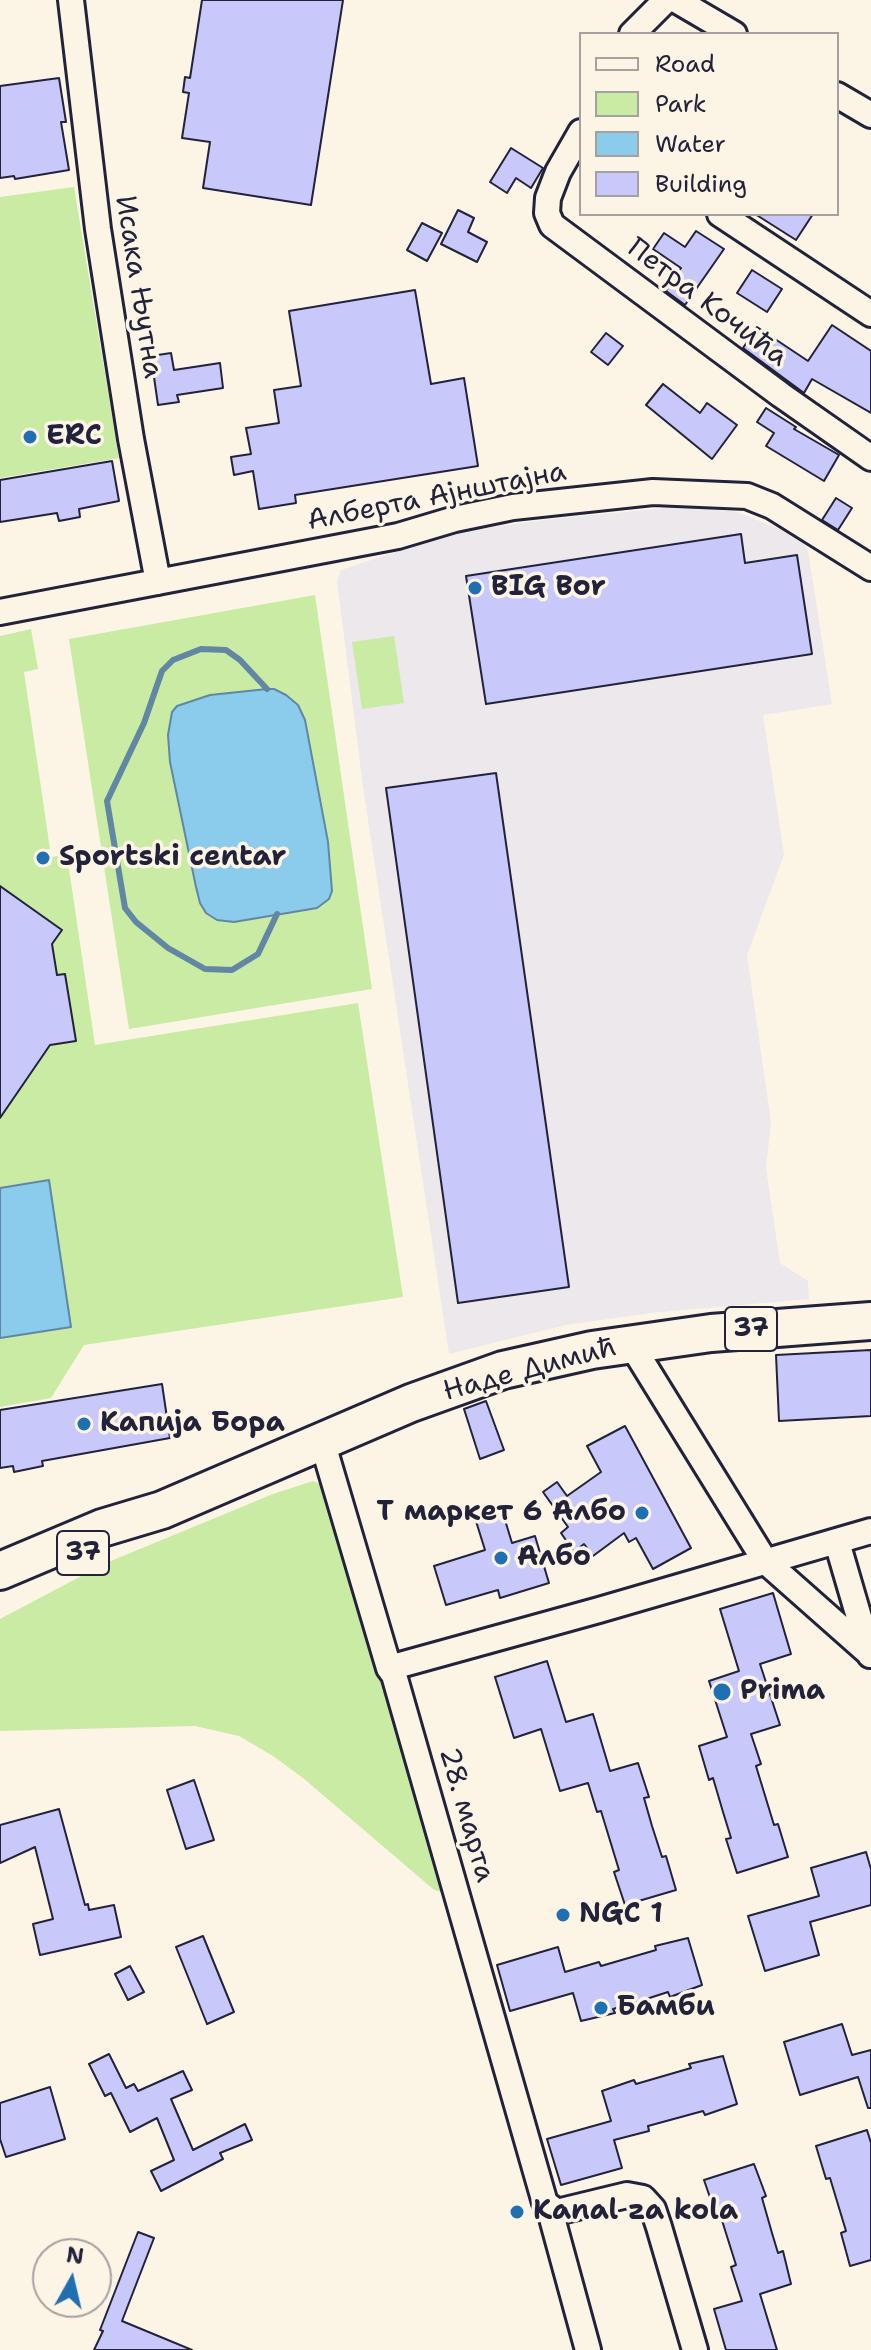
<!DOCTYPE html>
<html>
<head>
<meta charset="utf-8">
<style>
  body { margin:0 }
  #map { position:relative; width:871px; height:2350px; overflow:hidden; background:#fcf5e5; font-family:"Shantell Sans",sans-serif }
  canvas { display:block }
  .legend { position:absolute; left:579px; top:32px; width:260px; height:184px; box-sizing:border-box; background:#fcf5e5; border:2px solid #a5a1a1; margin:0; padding:10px 14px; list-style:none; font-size:24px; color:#22223b }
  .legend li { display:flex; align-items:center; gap:16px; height:40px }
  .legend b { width:40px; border:2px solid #a5a1a1 }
  .north { position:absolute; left:32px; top:2238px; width:80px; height:80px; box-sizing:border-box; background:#fcf5e5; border:2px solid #a5a1a1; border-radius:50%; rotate:8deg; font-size:22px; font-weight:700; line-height:32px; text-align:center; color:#22223b }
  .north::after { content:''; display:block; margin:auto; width:28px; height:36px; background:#1f6fb2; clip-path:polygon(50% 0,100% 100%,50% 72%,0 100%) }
</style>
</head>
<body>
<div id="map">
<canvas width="871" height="2350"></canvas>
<ul class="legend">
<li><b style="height:10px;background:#fcf5e5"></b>Road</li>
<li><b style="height:22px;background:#c9eba4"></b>Park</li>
<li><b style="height:22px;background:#8bcbec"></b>Water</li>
<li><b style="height:22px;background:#c8c8fb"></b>Building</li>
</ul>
<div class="north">N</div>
</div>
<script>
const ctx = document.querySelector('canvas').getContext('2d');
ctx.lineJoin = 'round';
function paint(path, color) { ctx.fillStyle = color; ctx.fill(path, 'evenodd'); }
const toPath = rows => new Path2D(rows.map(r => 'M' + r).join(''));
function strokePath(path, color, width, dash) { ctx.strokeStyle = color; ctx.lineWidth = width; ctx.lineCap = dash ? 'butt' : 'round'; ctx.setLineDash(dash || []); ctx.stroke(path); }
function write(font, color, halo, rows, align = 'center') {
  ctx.font = font + ' "Shantell Sans",sans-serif'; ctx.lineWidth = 7; ctx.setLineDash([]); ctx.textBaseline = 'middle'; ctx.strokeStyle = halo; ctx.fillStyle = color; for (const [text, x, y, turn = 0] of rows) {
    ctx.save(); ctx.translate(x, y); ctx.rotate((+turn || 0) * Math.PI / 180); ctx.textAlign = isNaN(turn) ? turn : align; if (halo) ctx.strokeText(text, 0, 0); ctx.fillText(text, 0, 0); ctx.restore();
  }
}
const built = toPath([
  [687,506,737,512,800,537,808,551,832,704,763,715,784,855,747,955,771,1122,766,1168,780,1263,808,1281,809,1299,651,1313,566,1325,449,1354,363,787,337,581,341,570,456,532,561,518]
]);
const green = toPath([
  [74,187,119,458,0,478,0,197],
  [315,595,372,989,129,1029,69,639],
  [31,629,38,669,24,672,50,849,35,852,38,867,51,865,50,857,67,855,95,1045,358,1003,403,1297,84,1345,51,1398,0,1407,0,636],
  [394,636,404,703,362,709,352,642],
  [313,1481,320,1484,385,1685,445,1894,433,1889,303,1778,273,1756,239,1736,195,1726,0,1731,0,1619,106,1563,273,1494]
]);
const water = toPath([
  [267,689,274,689,286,695,298,705,305,720,328,842,332,891,329,899,317,908,234,922,217,920,206,913,200,903,196,887,170,762,168,735,172,712,177,706,210,695,267,689],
  [49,1180,71,1327,0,1338,0,1188,49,1180]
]);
const stream = toPath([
  [267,689,240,660,226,650,201,649,173,660,162,671,144,723,107,801,125,908,136,922,168,948,205,969,232,970,258,954,277,914]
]);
const building = toPath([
  [202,0,343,0,311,205,203,188,210,142,182,138,189,93,183,92,185,77,190,78,202,0],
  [59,78,66,122,61,122,69,170,15,179,14,176,0,178,0,86,59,78],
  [511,148,543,168,531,188,516,178,507,193,490,182,511,148],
  [458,210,474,218,468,232,487,242,477,262,441,244,458,210],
  [755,214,813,214,796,240,755,214],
  [422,223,442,233,427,261,407,250,422,223],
  [696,231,724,249,685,305,666,291,681,268,653,249,664,233,685,247,696,231],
  [752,270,782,289,767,312,737,293,752,270],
  [415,290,431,384,464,378,478,466,295,495,296,503,259,509,253,471,234,475,231,457,251,454,246,428,279,423,274,390,301,386,289,311,415,290],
  [832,325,871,351,871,413,812,379,804,393,743,348,757,327,808,361,832,325],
  [606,333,623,346,608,365,591,352,606,333],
  [171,353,174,370,220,363,223,388,177,395,179,402,158,405,151,356,171,353],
  [663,384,700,413,707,403,737,425,712,459,646,405,663,384],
  [766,408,796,427,794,429,839,455,824,481,766,446,774,433,757,422,766,408],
  [112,461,119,501,79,509,80,517,59,521,57,513,0,522,0,480,112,461],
  [836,498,852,508,838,530,822,520,836,498],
  [741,534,745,563,797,555,812,654,486,704,466,576,741,534],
  [496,773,569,1287,458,1303,386,788,496,773],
  [0,886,62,930,52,944,57,975,65,974,76,1041,50,1045,0,1118,0,886],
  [871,1350,871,1416,779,1421,776,1355,871,1350],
  [162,1384,170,1438,42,1461,43,1466,14,1472,13,1466,0,1468,0,1410,162,1384],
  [486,1401,504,1450,480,1459,464,1409,486,1401],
  [625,1426,691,1548,653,1569,636,1538,629,1542,624,1533,593,1556,584,1544,574,1552,561,1533,568,1527,543,1492,557,1482,567,1496,601,1472,587,1446,625,1426],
  [487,1509,502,1510,512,1543,535,1536,549,1583,500,1598,498,1590,446,1605,434,1566,485,1550,475,1518,487,1509],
  [773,1593,791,1654,760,1664,780,1725,751,1734,761,1764,756,1766,774,1825,778,1824,788,1857,737,1873,726,1839,731,1838,723,1812,713,1778,709,1780,699,1746,727,1737,709,1681,739,1671,720,1609,773,1593],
  [547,1661,566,1722,593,1714,610,1771,638,1763,649,1797,644,1798,652,1826,662,1857,666,1856,676,1890,625,1905,614,1872,619,1870,601,1811,597,1812,588,1783,560,1791,541,1729,514,1738,495,1677,547,1661],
  [194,1780,214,1840,186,1849,167,1790,194,1780],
  [59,1809,85,1905,88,1904,89,1910,114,1905,121,1937,40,1955,33,1924,53,1919,35,1847,0,1863,0,1825,59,1809],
  [866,1852,871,1869,871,1905,810,1922,819,1955,765,1971,748,1916,819,1896,811,1868,866,1852],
  [203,1936,234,2012,207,2024,176,1947,203,1936],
  [688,1938,702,1985,670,1997,668,1992,634,2003,613,2009,615,2013,581,2021,573,1993,510,2011,497,1965,558,1947,565,1972,599,1962,601,1966,656,1950,655,1946,688,1938],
  [130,1966,144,1992,128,2000,115,1974,130,1966],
  [842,2024,852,2055,871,2050,871,2108,868,2108,858,2077,800,2095,784,2042,842,2024],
  [109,2054,126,2088,134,2084,138,2091,183,2071,192,2090,171,2099,193,2150,245,2124,252,2140,220,2153,223,2159,161,2191,151,2171,174,2160,157,2118,130,2132,111,2093,105,2096,89,2064,109,2054],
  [723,2056,737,2104,705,2115,703,2111,648,2126,649,2131,614,2140,622,2168,561,2185,547,2139,611,2121,602,2091,634,2080,636,2084,691,2068,689,2064,723,2056],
  [50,2087,65,2139,6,2157,0,2139,0,2103,50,2087],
  [867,2130,871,2143,871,2260,850,2266,841,2233,846,2231,830,2178,826,2179,816,2146,867,2130],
  [754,2164,766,2196,762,2198,772,2233,778,2253,783,2251,791,2284,760,2294,777,2350,726,2350,714,2309,742,2301,731,2267,736,2265,719,2211,715,2212,704,2180,754,2164],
  [138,2232,154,2238,122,2321,192,2350,94,2350,103,2331,100,2330,138,2232]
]);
const minor = toPath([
  [71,0,98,229,131,439,158,582],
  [676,0,734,34],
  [632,34,666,0],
  [837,95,871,115],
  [581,132,558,172,548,198,547,213,552,225,781,395,871,458],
  [720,214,871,314],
  [0,612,398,536,455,519,513,507,653,492,747,496,772,506,871,568],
  [631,1344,765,1561,869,1653],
  [322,1441,389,1668,394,1675,545,2203,557,2212,627,2195,643,2198,653,2209,659,2227,695,2350],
  [837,1542,870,1655],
  [389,1668,599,1610,871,1531],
  [549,2207,588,2350]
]);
const primary = toPath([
  [0,1571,102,1528,162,1510,411,1403,503,1370,592,1350,711,1333,871,1321]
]);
const markers = [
  [30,437,8,"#1f6fb2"],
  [475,588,8,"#1f6fb2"],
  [43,858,8,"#1f6fb2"],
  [84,1424,8,"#1f6fb2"],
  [642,1513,8,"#1f6fb2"],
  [501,1558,8,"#1f6fb2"],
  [722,1692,10,"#1f6fb2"],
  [563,1915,8,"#1f6fb2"],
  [601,2008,8,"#1f6fb2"],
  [517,2212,8,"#1f6fb2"]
];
const shields = [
  [751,1329,52],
  [83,1553,52]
];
const shieldNames = [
  ["37",751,1329],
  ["37",83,1553]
];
const streetNames = [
  ["Исака Њутна",138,287,81],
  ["Петра Кочића",707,303,37],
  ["Алберта Ајнштајна",437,497,-11],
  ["Наде Димић",530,1370,-15],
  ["28. марта",466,1815,74]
];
const poiNames = [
  ["ERC",46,437],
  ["BIG Bor",491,588],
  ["Sportski centar",59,858],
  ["Капија Бора",100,1424],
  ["Т маркет 6 Албо",626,1513,"right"],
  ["Албо",517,1558],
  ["Prima",740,1692],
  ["NGC 1",579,1915],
  ["Бамби",617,2008],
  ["Kanal za kola",533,2212]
];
paint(built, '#ece8ec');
paint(green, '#c9eba4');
paint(water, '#8bcbec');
strokePath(water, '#6187a5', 2);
strokePath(stream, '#6187a5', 6);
paint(building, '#c8c8fb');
strokePath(building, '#22223b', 2);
strokePath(minor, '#22223b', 30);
strokePath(primary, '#22223b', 42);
strokePath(minor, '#fcf5e5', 24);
strokePath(primary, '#fcf5e5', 36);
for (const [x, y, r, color] of markers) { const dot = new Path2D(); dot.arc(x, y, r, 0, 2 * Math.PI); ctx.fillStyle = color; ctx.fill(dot); strokePath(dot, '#fcf5e5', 3); }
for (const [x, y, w] of shields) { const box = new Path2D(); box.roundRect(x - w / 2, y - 22, w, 44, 6); ctx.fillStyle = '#fcf5e5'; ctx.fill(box); strokePath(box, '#22223b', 2); }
write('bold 26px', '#22223b', null, shieldNames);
write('28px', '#22223b', '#fcf5e5', streetNames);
write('bold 28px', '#22223b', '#fcf5e5', poiNames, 'left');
</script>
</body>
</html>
